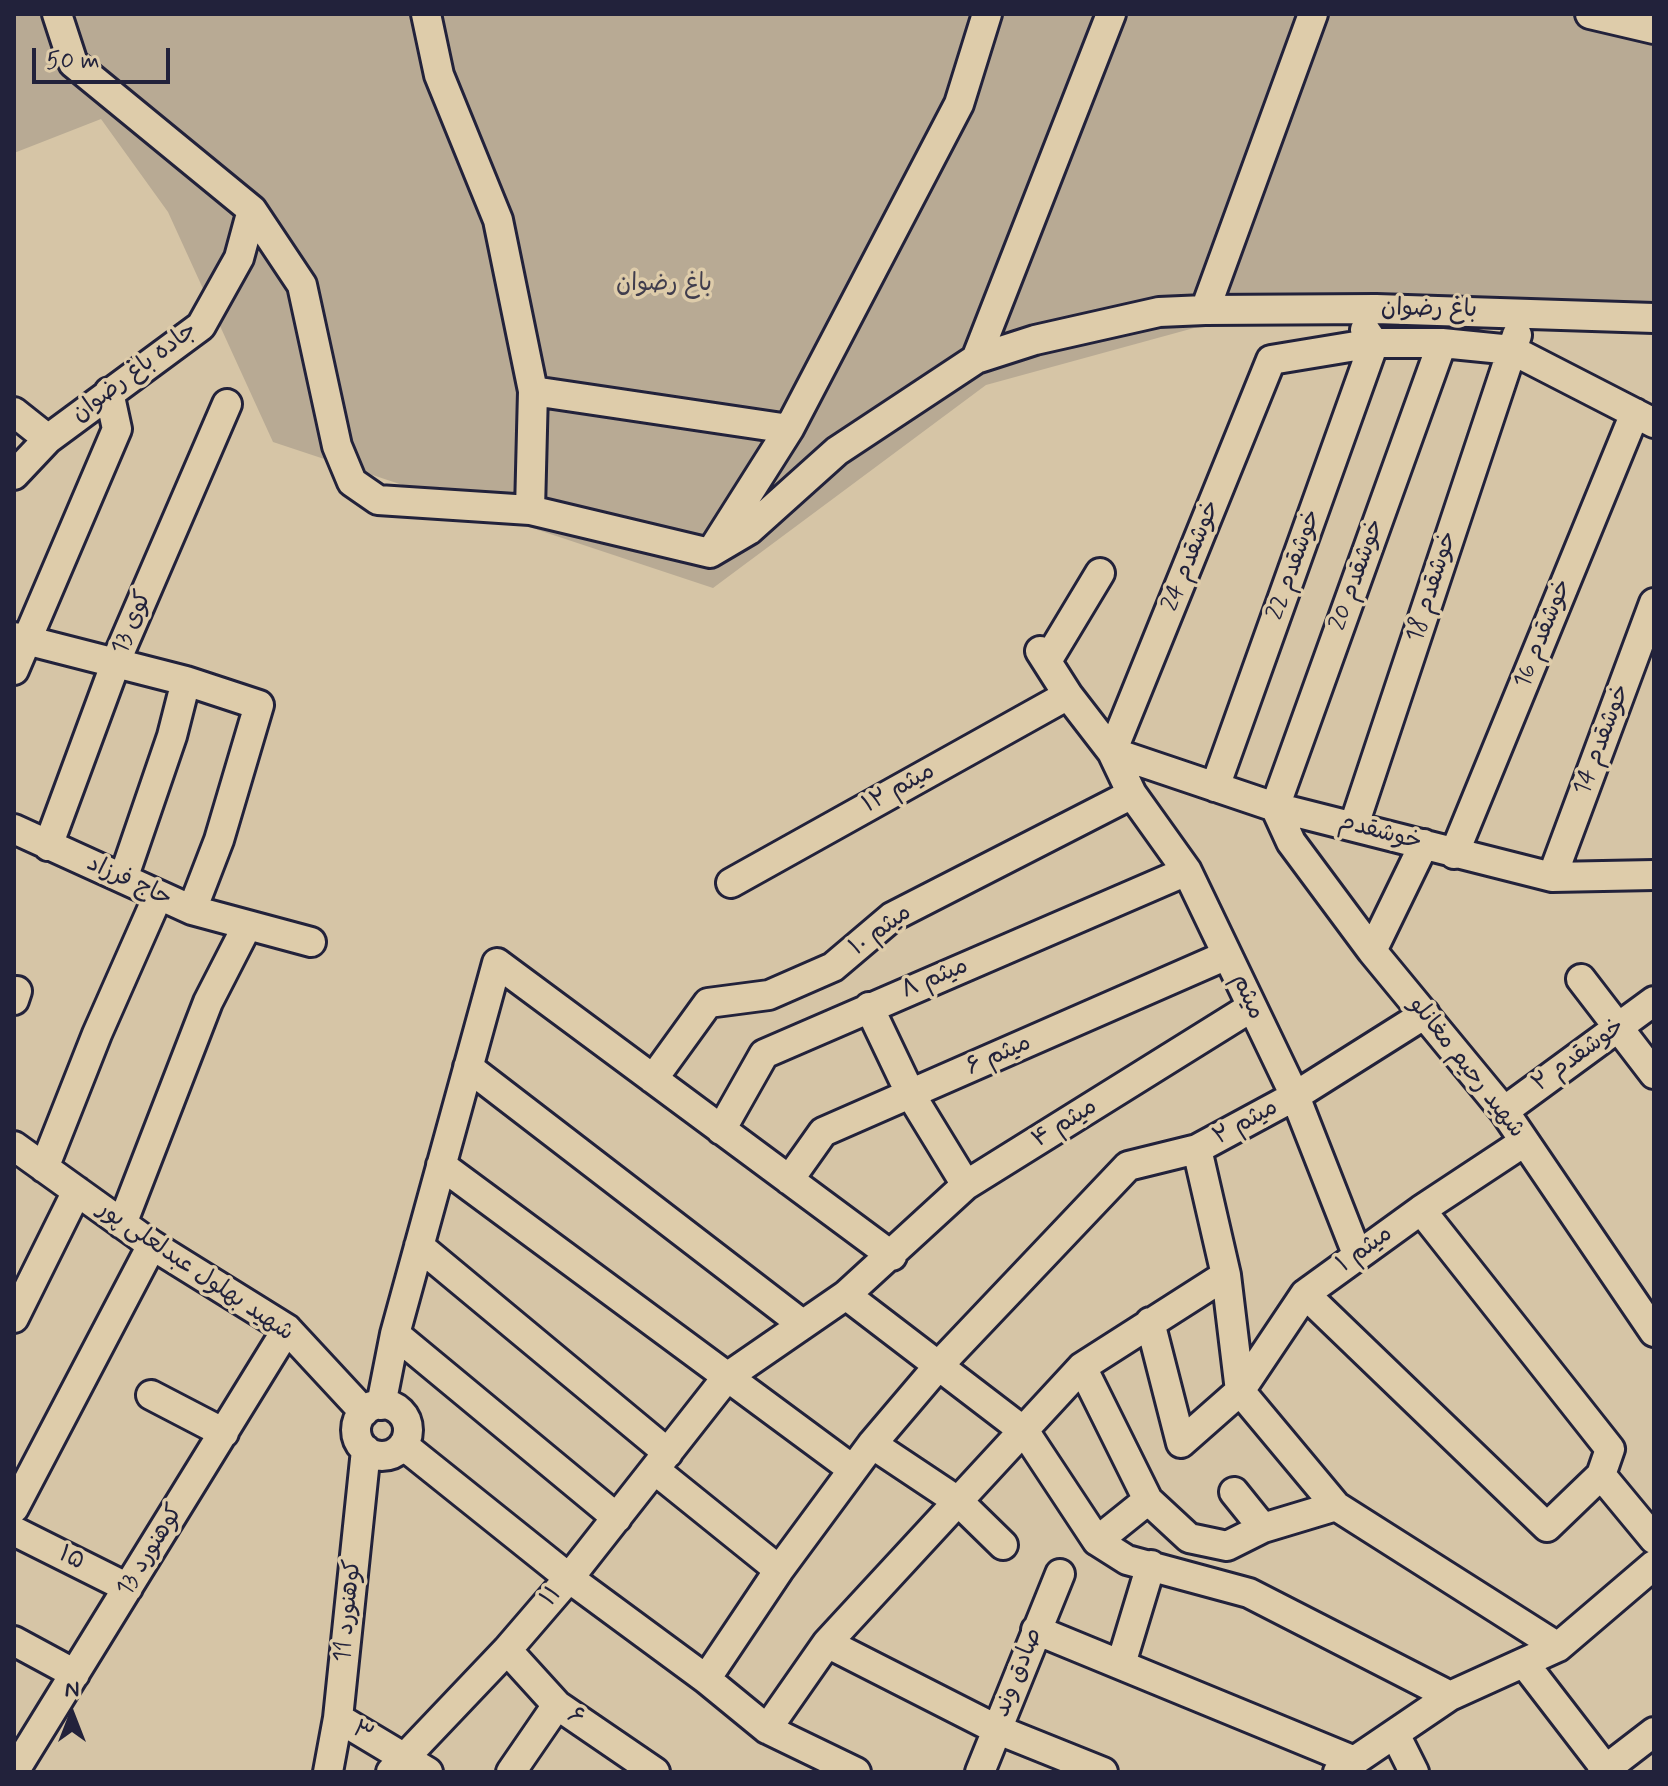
<!DOCTYPE html>
<html>
<head>
<meta charset="utf-8">
<style>
  body { margin:0 }
  #map { position:relative; width:1668px; height:1786px; overflow:hidden; background:#d6c5a6; font-family:Mynerve,sans-serif }
  canvas { display:block }
  .frame { position:absolute; inset:0; border:16px solid #22223b; pointer-events:none }
  .north { position:absolute; left:32px; top:1674px; width:80px; height:80px; -webkit-text-stroke:6px #deccaa; paint-order:stroke; rotate:0deg; font-size:22px; font-weight:700; line-height:32px; text-align:center; color:#22223b }
  .north::after { content:''; display:block; margin:auto; width:28px; height:36px; background:#22223b; clip-path:polygon(50% 0,100% 100%,50% 72%,0 100%) }
  .scale { position:absolute; left:32px; top:48px; width:138px; height:36px; box-sizing:border-box; border:4px solid #22223b; border-top:0; padding-left:10px; font-size:24px; line-height:28px; white-space:nowrap; color:#22223b; -webkit-text-stroke:6px #deccaa; paint-order:stroke }
</style>
</head>
<body>
<div id="map">
<canvas width="1668" height="1786"></canvas>
<div class="frame"></div>
<div class="north">N</div>
<div class="scale">50 m</div>
</div>
<script>
const ctx = document.querySelector('canvas').getContext('2d');
ctx.lineJoin = 'round';
function paint(path, color) { ctx.fillStyle = color; ctx.fill(path, 'evenodd'); }
const toPath = rows => new Path2D(rows.map(r => 'M' + r).join(''));
function strokePath(path, color, width, dash) { ctx.strokeStyle = color; ctx.lineWidth = width; ctx.lineCap = dash ? 'butt' : 'round'; ctx.setLineDash(dash || []); ctx.stroke(path); }
function write(font, color, halo, rows, align = 'center') {
  ctx.font = font + ' Mynerve,"Playpen Sans Arabic",sans-serif'; ctx.lineWidth = 7; ctx.setLineDash([]); ctx.textBaseline = 'middle'; ctx.strokeStyle = halo; ctx.fillStyle = color; for (const [text, x, y, turn = 0] of rows) {
    ctx.save(); ctx.translate(x, y); ctx.rotate((+turn || 0) * Math.PI / 180); ctx.textAlign = isNaN(turn) ? turn : align; if (halo) ctx.strokeText(text, 0, 0); ctx.fillText(text, 0, 0); ctx.restore();
  }
}
const green = toPath([
  [14,14,1654,14,1654,314,1259,322,1194,328,986,385,713,588,273,442,168,212,101,119,14,153]
]);
const minor = toPath([
  [57,14,73,63,252,210,302,285,337,446,352,482,378,500,530,510,710,553,749,530,837,451,976,359,1035,340,1159,312,1205,310,1376,309,1654,318],
  [426,14,439,75,498,220,533,391,530,510],
  [1590,14,1654,29],
  [1205,310,1313,14],
  [1442,343,1275,807,1291,842,1372,951,1504,1111,1654,1332],
  [976,359,1111,14],
  [533,391,789,429],
  [14,412,48,439],
  [14,475,48,439,201,326,239,258,252,210],
  [713,549,789,429,959,104,987,14],
  [14,637,186,681,259,705,219,840,192,910],
  [1040,651,1068,695,1112,752,1132,794,1187,871,1295,1096,1357,1254],
  [1047,661,1100,573],
  [14,670,117,429,109,392],
  [1112,752,1271,360,1374,343,1365,330],
  [1112,752,1275,807,1552,877,1654,875],
  [1215,787,1374,343,1442,343,1512,350,1654,423],
  [1354,825,1517,335],
  [14,829,192,910,311,942],
  [48,846,119,654,227,404],
  [1454,854,1635,413],
  [124,876,172,736,186,681],
  [1552,877,1654,603],
  [731,883,1068,695],
  [1372,951,1424,844],
  [1581,979,1654,1074],
  [14,1000,17,991],
  [869,1007,911,1095,966,1185],
  [468,1067,802,1324],
  [653,1079,708,1003,769,995,833,967,892,917,1132,794],
  [1504,1111,1654,1001],
  [721,1130,764,1054,1187,871],
  [14,1146,152,1245,287,1329,364,1412],
  [1197,1149,1226,1275,1240,1391,1336,1506,1558,1647,1450,1696,1338,1772],
  [441,1165,852,1469],
  [44,1168,97,1034,158,896],
  [789,1180,823,1132,1227,955],
  [1421,1210,1610,1449,1601,1475,1654,1539],
  [122,1224,208,1002,247,926],
  [419,1246,668,1453],
  [1305,1294,1547,1527,1601,1475],
  [846,1295,1025,1432,1097,1541,1127,1560,1249,1593,1450,1696],
  [14,1318,77,1191],
  [1150,1322,1181,1443,1240,1391,1305,1294,1421,1210,1524,1142],
  [395,1334,617,1518],
  [1082,1367,1148,1500],
  [151,1395,224,1433],
  '356 1430a26 26 0 1 1 52 0a26 26 0 1 1-52 0Z',
  [381,1405,395,1334,497,963,892,1256],
  [872,1444,959,1502,1003,1545],
  [655,1470,779,1570],
  [1234,1492,1263,1528],
  [14,1508,152,1245],
  [14,1531,128,1588],
  [1097,1541,1148,1500,1189,1538,1227,1546,1263,1528,1336,1506],
  [1036,1630,1352,1760],
  [14,1641,75,1674],
  [827,1643,1082,1367,1226,1275],
  [1558,1647,1654,1565],
  [507,1650,557,1705,655,1772],
  [1524,1663,1608,1772],
  [1121,1664,1151,1565],
  [706,1679,779,1570,872,1444,940,1364,1128,1166,1197,1149,1295,1096,1425,1014],
  [338,1718,428,1772],
  [767,1729,827,1643,996,1729,1103,1772],
  [1395,1734,1414,1772],
  [14,1772,287,1329],
  [328,1772,338,1718,366,1450],
  [391,1772,507,1650,569,1578,403,1445],
  [511,1772,557,1705],
  [856,1772,767,1729,706,1679,569,1578,727,1377,846,1295,966,1185,1250,1008],
  [980,1772,1060,1574],
  [1602,1772,1654,1732]
]);
const parkNames = [
  ["باغ رضوان",664,285]
];
const streetNames = [
  ["باغ رضوان",1429,310,1],
  ["جاده باغ رضوان",135,373,-37],
  ["خوشقدم 24",1192,556,-68],
  ["خوشقدم 22",1295,565,-70],
  ["خوشقدم 20",1358,575,-70],
  ["خوشقدم 18",1433,587,-72],
  ["کوی 13",133,623,-67],
  ["خوشقدم 16",1544,634,-68],
  ["خوشقدم 14",1603,740,-69],
  ["۱۲ میثم",899,789,-29],
  ["خوشقدم",1380,833,15],
  ["حاج فرزاد",129,882,25],
  ["۱۰ میثم",881,931,-36],
  ["۸ میثم",935,979,-23],
  ["میثم",1247,997,66],
  ["۶ میثم",999,1056,-24],
  ["۲ خوشقدم",1579,1056,-36],
  ["شهید رحیم مغانلو",1466,1068,52],
  ["۲ میثم",1246,1123,-29],
  ["۴ میثم",1065,1124,-32],
  ["۱ میثم",1365,1250,-36],
  ["شهید بهلول عبدلعلی پور",195,1272,34],
  ["کوهنورد 13",151,1551,-58],
  ["۱۵",71,1559,26],
  ["۱۱",552,1597,-49],
  ["کوهنورد 11",349,1611,-84],
  ["صادق وند",1019,1673,-68],
  ["۶",575,1718,34],
  ["۳",362,1733,32]
];
paint(green, '#b8aa94');
strokePath(minor, '#22223b', 34);
strokePath(minor, '#deccaa', 28);
write('24px', '#403d4d', '#deccaa', parkNames);
write('24px', '#22223b', '#deccaa', streetNames);
</script>
</body>
</html>
